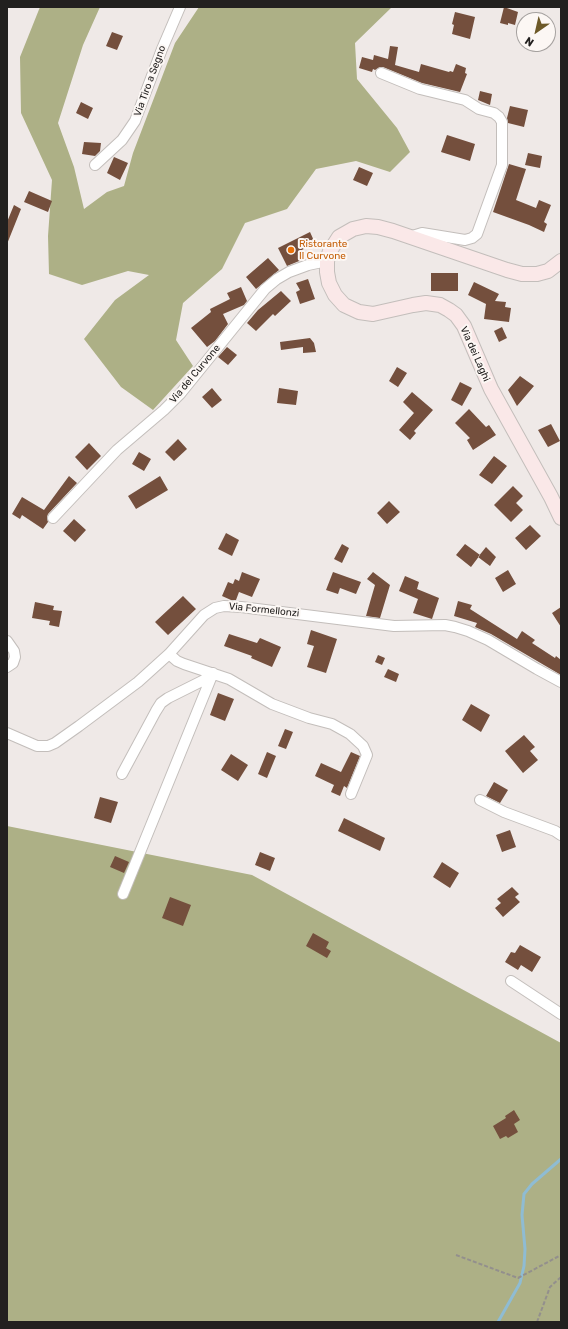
<!DOCTYPE html>
<html>
<head>
<meta charset="utf-8">
<style>
  body { margin:0 }
  #map { position:relative; width:568px; height:1329px; overflow:hidden; background:#efe9e7; font-family:Rubik,sans-serif }
  canvas { display:block }
  .frame { position:absolute; inset:0; border:8px solid #22201f; pointer-events:none }
  .north { position:absolute; left:516px; top:12px; width:40px; height:40px; box-sizing:border-box; background:#fcf7f4; border:1px solid #a5a19f; border-radius:50%; rotate:214deg; font-size:11px; font-weight:700; line-height:16px; text-align:center; color:#22201f }
  .north::after { content:''; display:block; margin:auto; width:14px; height:18px; background:#6d5928; clip-path:polygon(50% 0,100% 100%,50% 72%,0 100%) }
</style>
</head>
<body>
<div id="map">
<canvas width="568" height="1329"></canvas>
<div class="frame"></div>
<div class="north">N</div>
</div>
<script>
const ctx = document.querySelector('canvas').getContext('2d');
ctx.lineJoin = 'round';
function paint(path, color) { ctx.fillStyle = color; ctx.fill(path, 'evenodd'); }
const toPath = rows => new Path2D(rows.map(r => 'M' + r).join(''));
function strokePath(path, color, width, dash) { ctx.strokeStyle = color; ctx.lineWidth = width; ctx.lineCap = dash ? 'butt' : 'round'; ctx.setLineDash(dash || []); ctx.stroke(path); }
function write(font, color, halo, rows, align = 'center') {
  ctx.font = font + ' Rubik,sans-serif'; ctx.lineWidth = 4; ctx.setLineDash([]); ctx.textBaseline = 'middle'; ctx.strokeStyle = halo; ctx.fillStyle = color; for (const [text, x, y, turn = 0] of rows) {
    ctx.save(); ctx.translate(x, y); ctx.rotate((+turn || 0) * Math.PI / 180); ctx.textAlign = isNaN(turn) ? turn : align; if (halo) ctx.strokeText(text, 0, 0); ctx.fillText(text, 0, 0); ctx.restore();
  }
}
const forest = toPath([
  [40,7,100,7,83,45,58,123,74,167,84,209,107,192,124,186,133,153,175,43,199,7,392,7,355,43,357,79,397,128,410,152,390,172,356,161,316,169,287,209,245,223,222,269,183,303,176,340,193,366,153,410,121,387,84,339,115,300,149,275,128,271,82,285,49,274,48,236,52,180,21,113,20,57],
  [7,826,252,875,561,1043,561,1322,7,1322]
]);
const stream = toPath([
  [498,1322,520,1283,524,1266,525,1249,522,1215,524,1194,532,1184,561,1159]
]);
const building = toPath([
  [504,7,518,12,515,25,508,23,508,25,500,23],
  [455,12,475,17,470,39,452,34,454,25,452,24],
  [112,32,123,36,117,50,106,46],
  [390,46,398,47,395,65,419,72,421,64,449,72,450,71,453,72,456,64,466,68,465,73,467,74,460,92,422,83,383,67,380,67,375,70,373,69,372,72,359,68,362,57,373,60,374,55,388,59],
  [480,91,492,94,490,105,478,100],
  [81,102,93,108,88,119,76,113],
  [510,106,528,110,524,127,508,123,507,118],
  [447,135,475,144,470,161,441,152],
  [84,142,101,143,100,151,95,156,82,154],
  [528,153,542,156,540,168,525,165],
  [114,157,128,163,120,180,107,173],
  [509,164,526,169,516,200,536,208,539,200,551,205,544,222,547,224,544,232,529,225,493,212],
  [359,167,373,173,367,186,353,180],
  [29,191,52,201,48,212,24,202],
  [14,205,21,209,7,244,7,222],
  [310,232,315,243,300,251,304,259,287,266,278,248],
  [268,258,279,270,256,289,246,277],
  [431,273,458,273,458,291,431,291],
  [308,279,315,299,300,304,296,292,300,290,296,283],
  [474,282,499,294,495,301,506,302,505,307,511,308,509,322,484,319,486,304,468,295],
  [241,287,247,301,244,305,223,314,228,324,215,341,207,347,191,328,211,312,210,309,230,299,227,293],
  [281,291,291,301,275,316,273,314,256,331,247,323,258,310],
  [502,327,507,338,499,342,494,331],
  [310,338,314,343,316,352,303,353,303,347,281,350,280,342],
  [227,347,237,355,228,365,218,357],
  [397,367,407,373,398,387,389,381],
  [520,376,534,386,517,406,508,390],
  [460,382,472,388,462,406,451,400],
  [212,388,222,400,212,408,202,397],
  [279,388,298,391,296,405,277,403],
  [412,392,433,410,414,431,416,433,410,440,399,430,414,413,403,402],
  [469,409,486,427,489,425,496,435,473,450,467,440,470,438,455,423],
  [551,424,560,441,548,447,538,430],
  [178,439,187,449,174,461,165,452],
  [89,443,101,456,87,470,75,457],
  [139,452,151,459,144,471,132,464],
  [494,456,507,466,492,484,479,475],
  [69,476,77,483,48,514,47,517,48,522,43,529,22,515,20,519,12,514,22,497,44,510],
  [160,476,168,490,136,509,128,496],
  [513,486,523,496,516,503,523,510,511,522,494,505],
  [389,501,400,512,387,524,377,513],
  [74,519,86,530,75,542,63,531],
  [530,525,541,536,526,550,515,538],
  [226,533,239,540,232,556,218,549],
  [342,544,349,548,342,563,334,559],
  [465,544,480,555,471,567,456,555],
  [486,547,496,557,490,566,478,557],
  [508,570,516,584,503,592,495,578],
  [242,572,260,579,252,597,239,592,236,600,231,600,222,596,228,582,233,584,235,579,239,581],
  [333,572,361,582,356,594,340,588,338,594,326,590],
  [373,572,390,585,380,618,366,616,375,585,367,579],
  [405,576,419,582,417,589,439,598,432,619,413,613,418,599,399,591],
  [183,596,196,609,168,635,155,622],
  [458,601,472,605,470,609,517,639,522,631,535,640,532,643,555,658,556,656,561,660,561,675,491,634,475,627,477,623,454,616],
  [35,602,54,606,53,610,62,611,59,627,49,625,50,621,32,618],
  [561,607,561,627,552,613],
  [311,630,337,639,326,673,307,667,314,646,307,644],
  [229,634,257,643,260,638,281,647,272,667,251,658,252,656,224,646],
  [378,655,385,658,382,665,375,662],
  [388,669,399,674,396,682,384,677],
  [218,693,234,699,225,721,210,715],
  [471,704,490,715,481,732,462,720],
  [285,729,293,732,286,749,278,746],
  [524,735,535,747,530,751,538,760,523,773,505,751],
  [267,752,276,756,267,778,258,774],
  [351,752,360,756,347,788,344,786,340,796,331,792,334,785,315,776,321,763,341,772],
  [231,754,248,765,238,781,221,770],
  [494,782,508,790,500,803,486,796],
  [100,797,118,802,111,823,94,818],
  [344,818,385,838,380,851,338,831],
  [510,830,516,847,502,852,496,835],
  [260,852,275,858,270,871,255,865],
  [115,856,129,862,124,873,110,867],
  [442,862,459,873,450,888,433,877],
  [512,887,519,894,515,897,520,902,503,917,495,908,501,903,497,899],
  [170,897,191,905,183,926,162,918],
  [313,933,329,942,326,948,331,951,327,958,306,946],
  [520,945,541,957,532,972,521,965,518,970,505,962,511,952,515,953],
  [514,1110,520,1120,514,1124,518,1132,508,1138,506,1136,500,1139,493,1126,506,1118,505,1116]
]);
const path = toPath([
  [456,1255,518,1278,561,1255],
  [537,1322,550,1287,561,1277]
]);
const street = toPath([
  [381,73,420,89,465,100,479,109,494,113,499,117,502,122,502,165,477,234,472,238,465,240,422,233,409,237],
  [95,165,122,140,135,121,162,49,180,7],
  [53,518,117,450,164,410,180,394,265,289,277,279,289,272,308,265,327,261],
  [7,641,14,651,15,657,13,663,7,667],
  [169,654,177,661,184,664,229,679,272,704,309,718,332,724,350,734,363,746,367,755,351,794],
  [7,733,37,746,48,746,55,743,79,726,138,682,169,654,204,615,215,608,224,606,241,607,394,626,445,625,455,627,468,631,488,640,537,669,561,682],
  [122,774,156,711,161,703,168,698,204,680,213,673],
  [480,800,504,812,555,831,561,835],
  [123,894,213,673],
  [511,981,561,1014]
]);
const secondary = toPath([
  [561,261,548,271,537,274,522,274,507,270,393,231,378,227,366,226,353,229,339,237,330,251,327,261,327,272,329,283,335,295,344,305,359,312,373,314,413,305,426,303,440,305,449,310,456,315,464,326,491,389,551,497,561,518]
]);
const markers = [
  [291,250,4,"#e8710a"]
];
const streetNames = [
  ["Via Tiro a Segno",150,81,-70],
  ["Via dei Laghi",475,354,66],
  ["Via del Curvone",195,374,-50],
  ["Via Formellonzi",264,610,6]
];
const foodNames = [
  ["Ristorante",299,244],
  ["Il Curvone",299,256]
];
paint(forest, '#adb086');
strokePath(stream, '#8fbcd3', 3);
paint(building, '#744f3d');
strokePath(street, '#c3bebb', 12);
strokePath(secondary, '#c3bebb', 16);
strokePath(path, '#938f8d', 2, [4, 2]);
strokePath(street, '#fff', 10);
strokePath(secondary, '#fae8e8', 14);
for (const [x, y, r, color] of markers) { const dot = new Path2D(); dot.arc(x, y, r, 0, 2 * Math.PI); ctx.fillStyle = color; ctx.fill(dot); strokePath(dot, '#fcf7f4', 1.5); }
write('10px', '#22201f', '#fcf7f4', streetNames);
write('10px', '#c56008', '#fcf7f4', foodNames, 'left');
</script>
</body>
</html>
